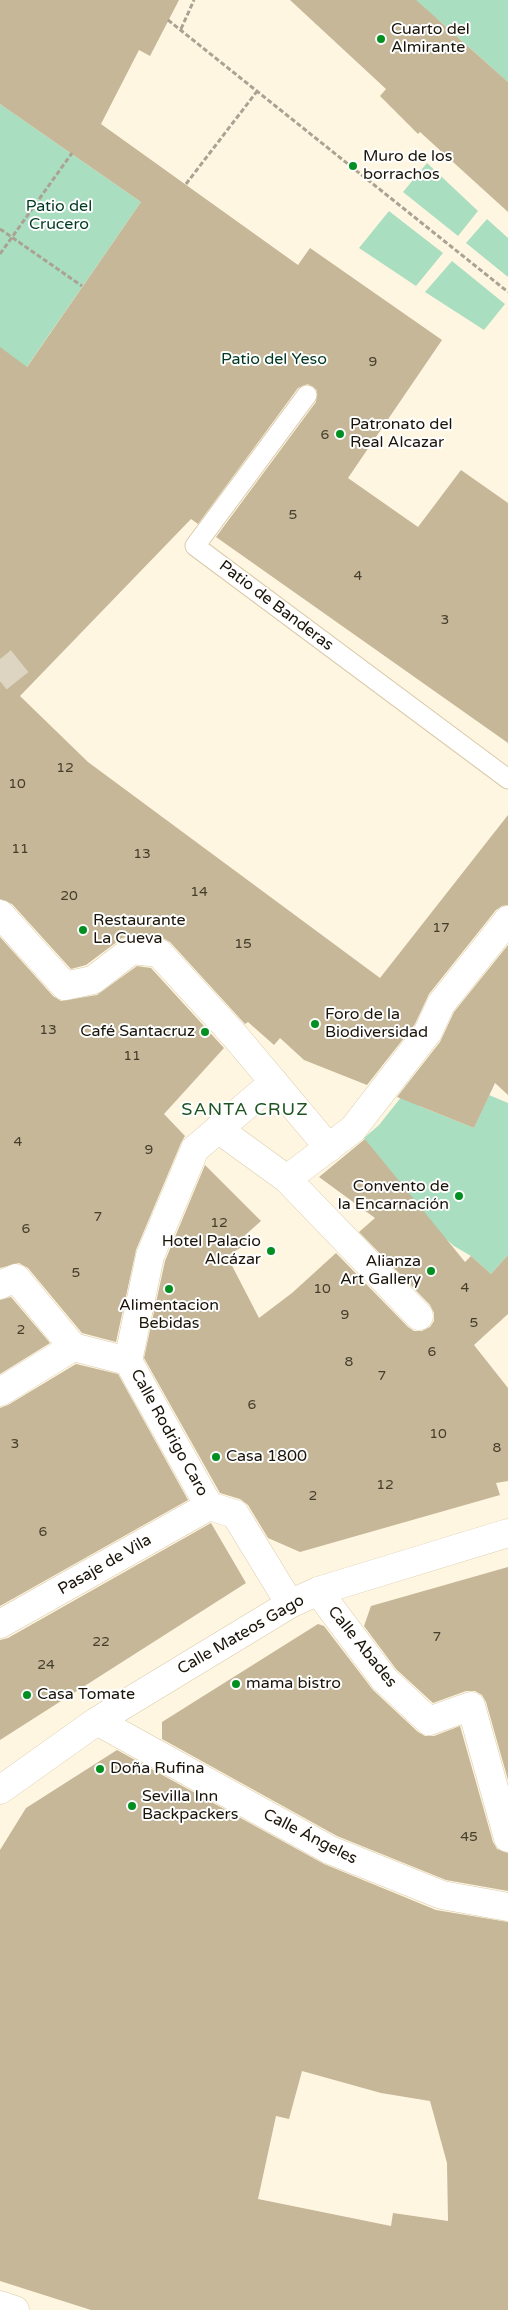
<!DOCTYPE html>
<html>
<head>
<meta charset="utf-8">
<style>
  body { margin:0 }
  canvas { display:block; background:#fff6e2 }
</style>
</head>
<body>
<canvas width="508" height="2310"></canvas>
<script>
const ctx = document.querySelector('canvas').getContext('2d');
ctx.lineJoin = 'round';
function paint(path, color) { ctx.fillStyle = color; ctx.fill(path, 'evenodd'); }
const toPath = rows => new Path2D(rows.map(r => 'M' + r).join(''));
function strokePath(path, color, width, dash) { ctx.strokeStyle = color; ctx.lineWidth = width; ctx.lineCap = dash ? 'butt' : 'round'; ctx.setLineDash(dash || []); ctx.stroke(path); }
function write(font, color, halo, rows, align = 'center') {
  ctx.font = font + ' "Varela Round",sans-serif'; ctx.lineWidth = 4; ctx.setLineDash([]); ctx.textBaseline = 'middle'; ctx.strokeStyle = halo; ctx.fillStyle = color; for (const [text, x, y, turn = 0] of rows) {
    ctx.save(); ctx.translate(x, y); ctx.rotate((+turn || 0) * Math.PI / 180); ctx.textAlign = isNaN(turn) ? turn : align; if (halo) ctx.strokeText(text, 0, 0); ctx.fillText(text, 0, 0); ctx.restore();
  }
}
const green = toPath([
  [413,0,508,0,508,82,442,23],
  [0,104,141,202,26,368,0,348],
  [427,163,478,211,458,236,403,192],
  [389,211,443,253,416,286,359,248],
  [487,219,508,238,508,277,466,243],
  [452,261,505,304,484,330,425,292],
  [430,1061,419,1106,474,1128,489,1095,508,1103,508,1255,491,1274,471,1256,454,1246,440,1234,364,1138,379,1125]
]);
const building = toPath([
  [0,0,179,0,150,56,139,50,101,124,298,265,310,248,442,340,348,478,418,527,461,470,508,503,508,743,216,537,316,402,317,390,308,384,298,388,198,524,191,519,20,696,88,762,380,978,508,815,508,905,502,906,496,910,429,994,415,1024,367,1085,304,1060,280,1038,274,1045,248,1022,245,1024,170,942,161,937,133,935,122,938,86,965,71,969,12,904,0,899,0,347,27,367,141,202,0,104],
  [290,0,416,0,508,82,508,212,420,132,418,134,380,96,386,89],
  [0,937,53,996,61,1001,97,995,137,966,151,968,224,1048,164,1114,185,1136,181,1143,136,1250,116,1342,82,1333,28,1268,19,1263,0,1268],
  [508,945,508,1095,495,1083,474,1128,397,1097,440,1042,454,1012],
  [365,1139,465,1262,471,1256,491,1274,508,1255,508,1314,474,1345,508,1388,508,1481,496,1483,500,1495,300,1552,268,1538,248,1505,240,1499,220,1493,144,1358,165,1261,205,1165,261,1221,243,1237,248,1243,227,1256,259,1318,292,1293,336,1253,408,1327,414,1331,422,1331,430,1327,434,1321,434,1313,430,1305,359,1232,375,1218,319,1177],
  [11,1297,50,1343,0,1374,0,1300],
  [76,1364,118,1374,188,1500,0,1606,0,1408,8,1405],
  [211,1523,246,1583,0,1740,0,1640,8,1638],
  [508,1567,508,1780,486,1702,482,1695,475,1691,466,1691,433,1703,396,1669,364,1626,371,1606],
  [318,1624,324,1626,373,1690,418,1732,425,1736,434,1736,460,1726,493,1842,497,1849,508,1853,508,1891,446,1880,337,1836,162,1739,162,1722],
  [117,1750,324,1864,436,1910,508,1922,508,2310,91,2310,0,2281,0,1850,26,1808],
  [302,2071,381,2093,430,2101,447,2163,448,2221,393,2213,391,2226,258,2199,276,2116,289,2119]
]);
const streetTunnel = toPath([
  [0,659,25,690]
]);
const path = toPath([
  [168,20,508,292],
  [181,29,194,0],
  [186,184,258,90],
  [0,229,82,286],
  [0,254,72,153]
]);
const lane = toPath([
  [307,395,195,546,508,779]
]);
const street = toPath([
  [0,914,65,986,93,980,132,950,159,953,235,1036,329,1148],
  [274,1082,195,1149,150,1256,128,1361,209,1506,235,1514,290,1604],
  [218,1129,287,1179],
  [0,1285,16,1278,73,1347],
  [419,1316,287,1179,353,1129,428,1032,441,1004,508,920],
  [0,1392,73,1347,128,1361],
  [318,1591,384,1679,429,1721,471,1706,508,1838],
  [0,1624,209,1506],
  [97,1721,330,1850,442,1895,508,1907],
  [0,1790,97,1721,290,1604,318,1591,508,1533],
  [0,2305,15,2310]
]);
const markers = [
  [381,39,5,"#028f21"],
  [353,166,5,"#028f21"],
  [340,434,5,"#028f21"],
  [83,930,5,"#028f21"],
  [315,1024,5,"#028f21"],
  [205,1032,5,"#028f21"],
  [459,1196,5,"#028f21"],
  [271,1251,5,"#028f21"],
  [431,1271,5,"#028f21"],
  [169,1289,5,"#028f21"],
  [216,1457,5,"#028f21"],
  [236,1684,5,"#028f21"],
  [27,1695,5,"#028f21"],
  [100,1769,5,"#028f21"],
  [132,1806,5,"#028f21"]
];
const numberNames = [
  ["9",373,362],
  ["6",325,435],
  ["5",293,515],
  ["4",358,576],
  ["3",445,620],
  ["12",65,768],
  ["10",17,784],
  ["11",20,849],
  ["13",142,854],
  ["14",199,892],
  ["20",69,896],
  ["17",441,928],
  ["15",243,944],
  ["13",48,1030],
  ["11",132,1056],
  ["4",18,1142],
  ["9",149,1150],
  ["7",98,1217],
  ["12",219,1223],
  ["6",26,1229],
  ["5",76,1273],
  ["4",465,1288],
  ["10",322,1289],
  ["9",345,1315],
  ["5",474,1323],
  ["2",21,1330],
  ["6",432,1352],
  ["8",349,1362],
  ["7",382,1376],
  ["6",252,1405],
  ["10",438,1434],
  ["3",15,1444],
  ["8",497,1448],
  ["12",385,1485],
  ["2",313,1496],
  ["6",43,1532],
  ["7",437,1637],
  ["22",101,1642],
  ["24",46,1665],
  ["45",469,1837]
];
const poiNames = [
  ["Cuarto del",391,30],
  ["Almirante",391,48],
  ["Muro de los",363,157],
  ["borrachos",363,175],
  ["Patronato del",350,425],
  ["Real Alcazar",350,443],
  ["Restaurante",93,921],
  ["La Cueva",93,939],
  ["Foro de la",325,1015],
  ["Biodiversidad",325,1033],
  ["Café Santacruz",195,1032,"right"],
  ["Convento de",449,1187,"right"],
  ["la Encarnación",449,1205,"right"],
  ["Hotel Palacio",261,1242,"right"],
  ["Alcázar",261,1260,"right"],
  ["Alianza",421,1262,"right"],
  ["Art Gallery",421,1280,"right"],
  ["Alimentacion",169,1306,"center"],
  ["Bebidas",169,1324,"center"],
  ["Casa 1800",226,1457],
  ["mama bistro",246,1684],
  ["Casa Tomate",37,1695],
  ["Doña Rufina",110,1769],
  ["Sevilla Inn",142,1797],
  ["Backpackers",142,1815]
];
const parkNames = [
  ["Patio del",59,207],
  ["Crucero",59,225],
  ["Patio del Yeso",274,360]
];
const streetNames = [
  ["Patio de Banderas",276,606,37],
  ["Calle Rodrigo Caro",169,1433,61],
  ["Pasaje de Vila",105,1565,-30],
  ["Calle Mateos Gago",241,1635,-30],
  ["Calle Abades",362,1647,51],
  ["Calle Ángeles",310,1837,27]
];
const neighbourhoodNames = [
  ["SANTA CRUZ",245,1110]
];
paint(green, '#a9dec0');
paint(building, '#c5b797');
strokePath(streetTunnel, '#ddd4c1', 28, [28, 14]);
strokePath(lane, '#dacbab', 21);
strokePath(street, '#dacbab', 29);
strokePath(path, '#aaa292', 3, [5, 2.5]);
strokePath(lane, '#fff', 19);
strokePath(street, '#fff', 28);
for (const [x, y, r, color] of markers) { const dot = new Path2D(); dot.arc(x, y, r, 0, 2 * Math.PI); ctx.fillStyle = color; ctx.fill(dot); strokePath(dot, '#fff', 2); }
write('14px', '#453d2c', null, numberNames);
write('16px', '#1a1409', '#fff', poiNames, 'left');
write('16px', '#003921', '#fff', parkNames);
write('16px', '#1a1409', '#fff', streetNames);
ctx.letterSpacing = '1px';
write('18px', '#1d5421', '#fff', neighbourhoodNames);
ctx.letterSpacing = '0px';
</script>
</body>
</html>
